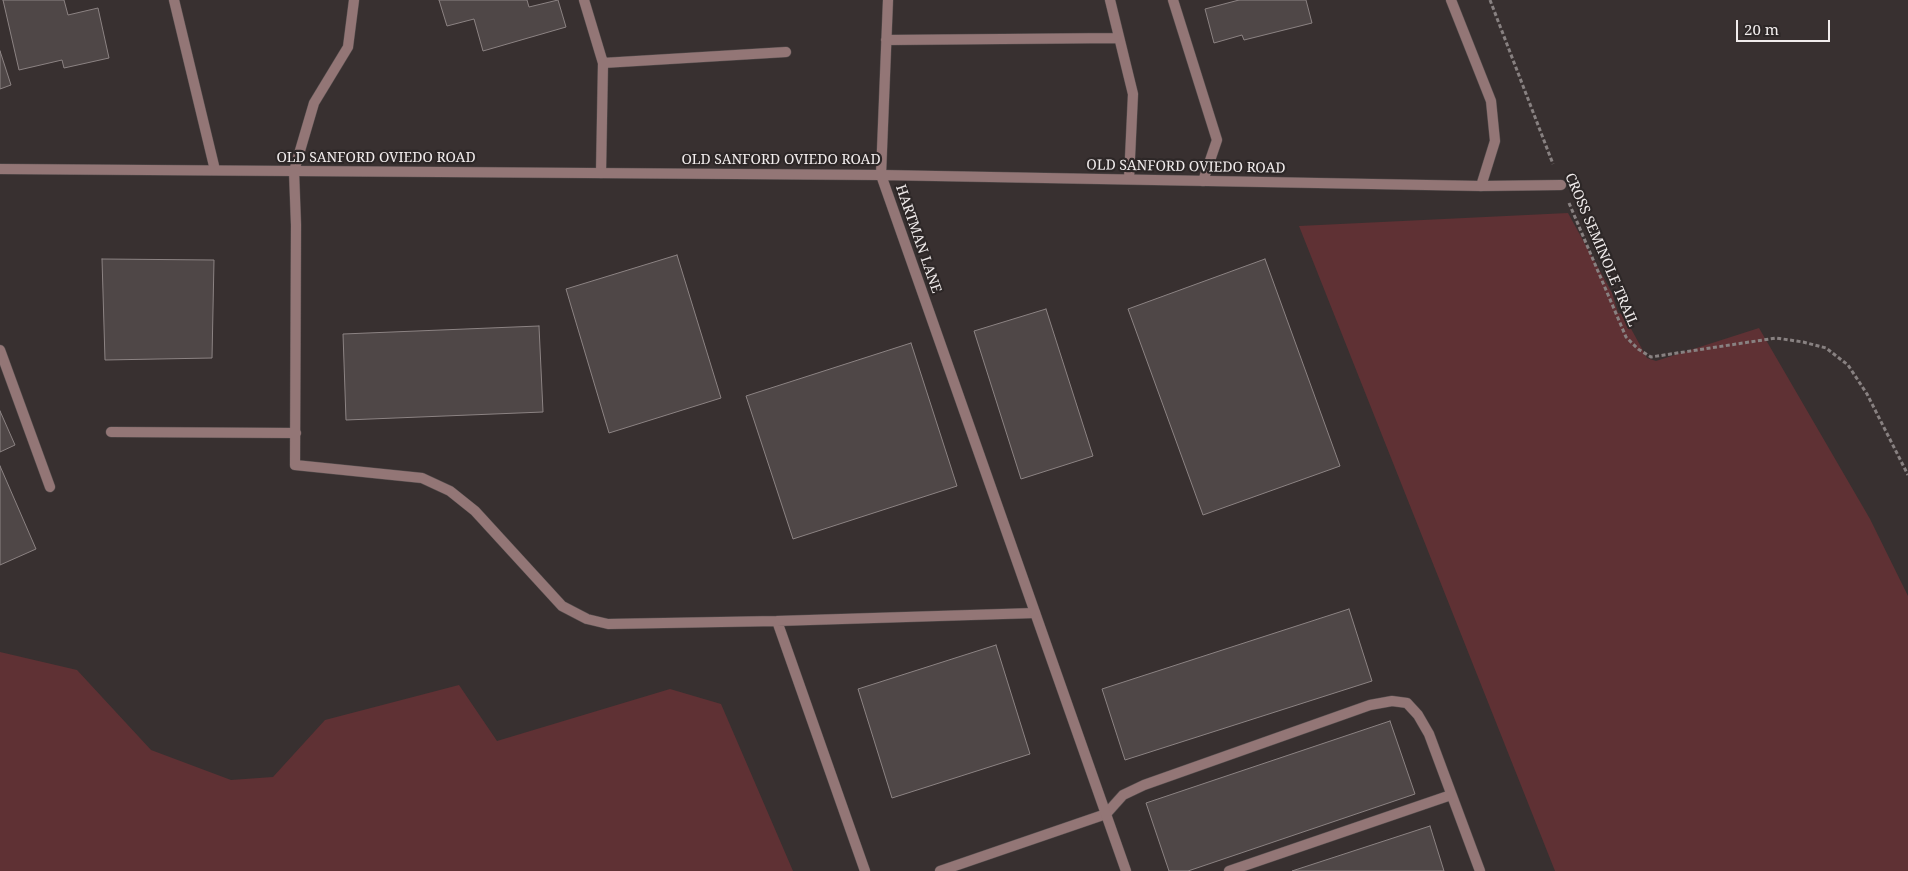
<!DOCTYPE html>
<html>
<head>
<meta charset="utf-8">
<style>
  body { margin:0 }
  #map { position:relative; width:1908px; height:871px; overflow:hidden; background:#383030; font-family:"Noto Serif",serif }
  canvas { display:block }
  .scale { position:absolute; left:1736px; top:20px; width:94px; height:22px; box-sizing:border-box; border:2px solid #f1ecec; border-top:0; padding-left:6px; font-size:15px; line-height:18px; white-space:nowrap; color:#f1ecec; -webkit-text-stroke:4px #2d2727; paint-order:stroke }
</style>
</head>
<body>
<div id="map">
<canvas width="1908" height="871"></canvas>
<div class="scale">20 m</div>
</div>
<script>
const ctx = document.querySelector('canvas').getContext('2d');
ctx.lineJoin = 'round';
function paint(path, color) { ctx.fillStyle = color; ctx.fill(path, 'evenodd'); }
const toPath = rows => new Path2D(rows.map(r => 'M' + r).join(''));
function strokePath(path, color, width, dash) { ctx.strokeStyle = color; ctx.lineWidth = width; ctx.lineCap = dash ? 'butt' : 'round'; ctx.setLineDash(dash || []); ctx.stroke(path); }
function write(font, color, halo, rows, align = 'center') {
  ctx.font = font + ' "Noto Serif",serif'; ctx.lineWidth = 4.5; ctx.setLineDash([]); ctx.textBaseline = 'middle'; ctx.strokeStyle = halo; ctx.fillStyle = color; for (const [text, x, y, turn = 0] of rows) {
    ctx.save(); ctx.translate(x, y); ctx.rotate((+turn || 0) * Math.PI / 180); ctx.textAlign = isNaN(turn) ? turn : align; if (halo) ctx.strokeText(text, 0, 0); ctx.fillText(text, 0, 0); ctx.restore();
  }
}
const green = toPath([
  [1568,213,1612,293,1618,313,1623,314,1647,358,1656,361,1759,328,1870,519,1908,596,1908,871,1555,871,1299,226],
  [0,652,77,670,151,750,231,780,273,777,325,720,459,685,497,741,670,689,721,704,793,871,0,871]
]);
const building = toPath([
  [3,0,64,0,68,15,98,8,109,58,64,68,62,60,19,70,3,0],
  [439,0,527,0,529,7,558,0,566,27,483,51,474,19,447,26,439,0],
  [1239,0,1306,0,1312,23,1244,40,1242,35,1214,43,1205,9,1239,0],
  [0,51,11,85,0,89,0,51],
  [677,255,721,398,609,433,566,289,677,255],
  [102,259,214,260,212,358,105,360,102,259],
  [1265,259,1340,466,1203,515,1128,309,1265,259],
  [1046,309,1093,456,1021,479,974,331,1046,309],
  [539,326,543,412,346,420,343,334,539,326],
  [911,343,957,486,793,539,746,396,911,343],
  [0,411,15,445,0,452,0,411],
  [0,466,36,549,0,565,0,466],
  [1349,609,1372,681,1125,760,1102,689,1349,609],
  [996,645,1030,754,892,798,858,689,996,645],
  [1390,721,1415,794,1188,871,1169,871,1146,803,1390,721],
  [1430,826,1444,871,1292,871,1430,826]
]);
const path = toPath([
  [1490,0,1553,164],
  [1569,203,1626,337,1638,349,1651,357,1776,338,1803,342,1826,348,1848,365,1867,394,1908,475]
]);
const service = toPath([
  [174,0,215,170],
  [354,0,348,47,314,103,294,171,296,225,295,465,422,478,450,491,475,511,562,606,587,619,608,624,777,621,865,871],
  [584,0,603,63],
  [1110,0,1133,94,1129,179],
  [1173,0,1217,140,1203,181],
  [1451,0,1491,101,1495,141,1481,186],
  [886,40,1119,38],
  [601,173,603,63,786,52],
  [881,175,888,0],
  [0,350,50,487],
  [111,432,296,433],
  [777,621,1035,613],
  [940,871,1106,814,1123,795,1144,785,1370,705,1392,701,1407,703,1418,715,1429,734,1480,871],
  [1229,871,1451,795]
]);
const minor = toPath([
  [0,169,881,175,1481,186,1561,185],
  [881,175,1126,871]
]);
const streetNames = [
  ["OLD SANFORD OVIEDO ROAD",376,158],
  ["OLD SANFORD OVIEDO ROAD",781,160],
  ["OLD SANFORD OVIEDO ROAD",1186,167,1],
  ["HARTMAN LANE",918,239,71],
  ["CROSS SEMINOLE TRAIL",1601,250,67]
];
paint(green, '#5f3134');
paint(building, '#4f4747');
strokePath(building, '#8c8383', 1);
strokePath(service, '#564e4e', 11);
strokePath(minor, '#564e4e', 11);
strokePath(path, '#888181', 3, [4, 2.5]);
strokePath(service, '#937676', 10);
strokePath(minor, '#937676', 10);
write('14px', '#f1ecec', '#2d2727', streetNames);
</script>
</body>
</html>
